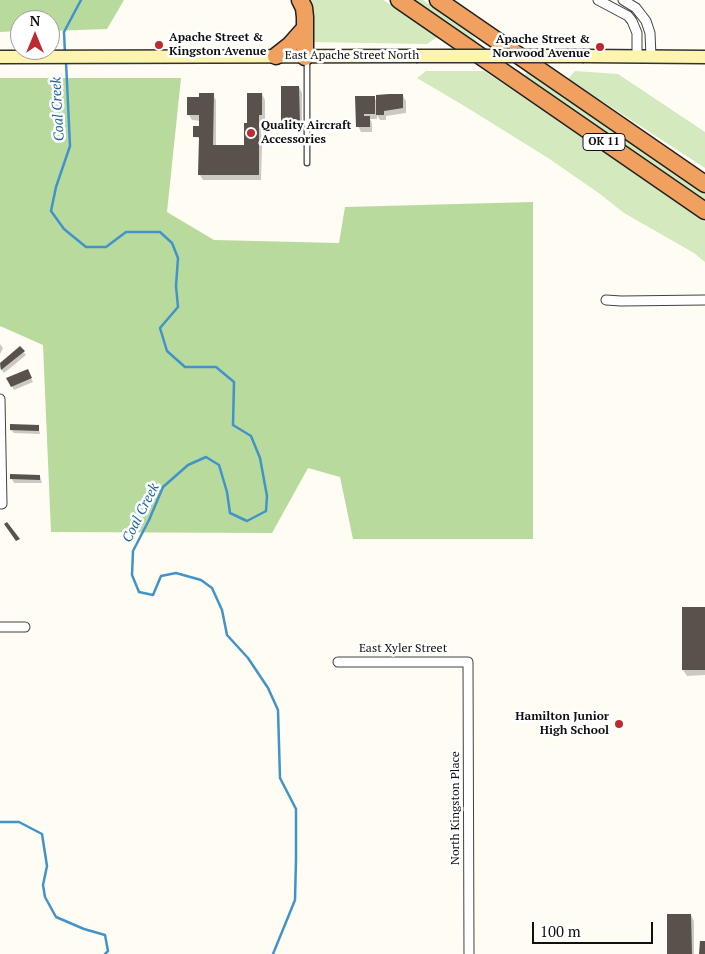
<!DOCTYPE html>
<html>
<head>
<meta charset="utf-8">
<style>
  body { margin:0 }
  #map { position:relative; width:705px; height:954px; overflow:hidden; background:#fffcf3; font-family:"PT Serif",serif }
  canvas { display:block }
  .north { position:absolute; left:10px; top:10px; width:50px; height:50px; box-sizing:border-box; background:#fff; border:1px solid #9f9f9f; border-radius:50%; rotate:0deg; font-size:14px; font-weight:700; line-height:20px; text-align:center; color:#101010 }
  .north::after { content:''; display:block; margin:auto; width:18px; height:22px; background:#be2a32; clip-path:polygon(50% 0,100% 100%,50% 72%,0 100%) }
  .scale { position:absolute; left:532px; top:922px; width:121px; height:22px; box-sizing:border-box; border:2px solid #101010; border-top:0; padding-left:6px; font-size:15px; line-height:18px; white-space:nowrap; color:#101010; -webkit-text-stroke:4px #fff; paint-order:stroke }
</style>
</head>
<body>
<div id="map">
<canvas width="705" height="954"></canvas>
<div class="north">N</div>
<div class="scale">100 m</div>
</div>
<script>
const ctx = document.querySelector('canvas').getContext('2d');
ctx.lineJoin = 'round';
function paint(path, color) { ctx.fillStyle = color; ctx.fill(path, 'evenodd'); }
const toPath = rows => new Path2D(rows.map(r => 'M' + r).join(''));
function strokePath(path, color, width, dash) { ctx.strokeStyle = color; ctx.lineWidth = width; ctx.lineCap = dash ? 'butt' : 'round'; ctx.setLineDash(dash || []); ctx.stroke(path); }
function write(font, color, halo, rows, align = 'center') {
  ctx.font = font + ' "PT Serif",serif'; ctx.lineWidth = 5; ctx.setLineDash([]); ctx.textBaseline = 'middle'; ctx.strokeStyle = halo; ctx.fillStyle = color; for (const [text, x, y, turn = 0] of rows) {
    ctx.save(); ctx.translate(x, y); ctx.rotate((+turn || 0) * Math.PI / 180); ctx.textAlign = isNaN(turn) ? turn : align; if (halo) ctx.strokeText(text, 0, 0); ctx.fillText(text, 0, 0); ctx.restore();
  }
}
const green = toPath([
  [307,0,383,0,440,35,427,44,309,42],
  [408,0,423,0,470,33,477,41,473,45],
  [511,69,519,71,525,75,527,72,705,194,705,205],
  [426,71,484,71,514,91,705,222,705,262,694,253,624,213,600,194,548,158,466,107,417,78],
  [575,71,618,74,705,132,705,168,568,79]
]);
const forest = toPath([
  [0,0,124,0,107,29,50,31,50,20,20,20,20,31,0,32],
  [0,78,181,78,167,212,214,240,339,243,345,207,533,202,533,539,353,539,340,477,308,468,272,533,51,532,43,345,0,326]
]);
const shadow = toPath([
  [299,87,302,93,302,128,285,128,282,123],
  [262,94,265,100,265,121,261,121,265,131,261,131,262,147,261,180,203,180,200,175,200,138,194,137,200,132,200,121,192,120,189,115,213,95,216,100,216,146,245,146,249,124],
  [259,140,261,142,257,150,255,149],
  [403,96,406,101,406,113,386,116,386,120,380,120,377,115,377,119,370,119,372,123,372,132,361,132,358,126,357,97,374,97,377,102],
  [0,344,3,348,0,354],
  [20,348,26,355,4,373,0,368,0,364],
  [29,374,33,382,14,390,8,378],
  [38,426,40,434,14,433,11,430],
  [40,476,42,483,14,483,12,479],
  [705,608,705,675,687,676,683,670],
  [691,915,694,921,694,954,669,954]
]);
const stream = toPath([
  [65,54,64,32,81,0],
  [66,62,70,146,56,187,51,211,64,229,86,247,106,247,126,232,160,232,172,243,178,258,176,286,178,307,160,328,167,351,185,367,216,367,234,382,233,425,251,436,260,458,267,496,266,511,247,521,230,513,227,492,219,465,206,457,188,465,163,487,149,520,133,551,132,575,139,592,153,595,161,576,176,573,201,580,212,588,222,610,227,635,248,658,268,688,278,710,280,778,296,809,296,859,295,900,273,954],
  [0,822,19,822,42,834,47,866,43,885,45,897,56,917,84,929,105,935,108,951,105,954]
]);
const building = toPath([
  [281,86,299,86,300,123,281,123],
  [199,93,214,93,213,145,244,145,244,123,247,123,247,93,262,93,262,115,259,115,259,123,262,123,262,126,259,126,259,141,260,141,259,144,259,175,198,175,199,137,193,137,193,126,199,126,199,115,187,115,187,97,199,97],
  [389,94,403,94,403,108,384,111,384,115,376,115,376,95],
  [355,96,375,96,375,114,364,114,364,116,370,116,370,127,356,127],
  [20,346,25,351,1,370,0,363],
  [28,369,32,378,11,387,6,378],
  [10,424,39,425,39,431,10,430],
  [10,474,40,475,40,480,10,479],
  [7,522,20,539,16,541,4,524],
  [682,607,705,607,705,670,682,670],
  [667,914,691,914,692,954,667,954],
  [700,941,705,941,705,954,699,954]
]);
const service = toPath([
  [307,60,307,163]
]);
const minor = toPath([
  [598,0,628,16,632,21,637,33,637,56],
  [623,0,636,8,646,21,650,33,651,56],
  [606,300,621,301,705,300],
  [0,399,2,504,0,504],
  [0,627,25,627],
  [338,662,468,662,469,954]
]);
const secondary = toPath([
  [584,56,705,57],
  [0,57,416,56]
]);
const motorway = toPath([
  [300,0,304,8,305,17,305,57],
  [399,0,705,211],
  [438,0,705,184],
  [276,56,290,45,305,28]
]);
const secondaryBridge = toPath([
  [416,56,584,56]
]);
const markers = [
  [159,45,5,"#be2a32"],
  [600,47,5,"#be2a32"],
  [251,133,5,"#be2a32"],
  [619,724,5,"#be2a32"]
];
const shields = [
  [604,142,42]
];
const shieldNames = [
  ["OK 11",604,142]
];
const poiNames = [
  ["Apache Street &",169,38],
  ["Kingston Avenue",169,52],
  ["Apache Street &",590,40,"right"],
  ["Norwood Avenue",590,54,"right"],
  ["Quality Aircraft",261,126],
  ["Accessories",261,140],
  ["Hamilton Junior",609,717,"right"],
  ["High School",609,731,"right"]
];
const streetNames = [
  ["East Apache Street North",352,56],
  ["East Xyler Street",403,649],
  ["North Kingston Place",456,808,-90]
];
const waterNames = [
  ["Coal Creek",58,109,-93],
  ["Coal Creek",141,513,-63]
];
paint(green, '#d4e9bd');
paint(forest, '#b8da9c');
paint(shadow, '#0003');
strokePath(stream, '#4194ca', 2.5);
paint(building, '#58514c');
strokePath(service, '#434343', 7);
strokePath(minor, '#434343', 11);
strokePath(secondary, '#323232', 15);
strokePath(motorway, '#212121', 19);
strokePath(service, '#fff', 4.5);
strokePath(minor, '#fff', 9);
strokePath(secondary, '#fdf4b0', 12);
strokePath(motorway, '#f0a15f', 16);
strokePath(secondaryBridge, '#323232', 15, []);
strokePath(secondaryBridge, '#fdf4b0', 12);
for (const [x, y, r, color] of markers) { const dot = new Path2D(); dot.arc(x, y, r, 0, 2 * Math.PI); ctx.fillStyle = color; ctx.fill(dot); strokePath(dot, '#fff', 2); }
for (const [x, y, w] of shields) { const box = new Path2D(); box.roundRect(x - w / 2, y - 8.5, w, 17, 4); ctx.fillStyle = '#fff'; ctx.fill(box); strokePath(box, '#101010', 1); }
write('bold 11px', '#101010', null, shieldNames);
write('bold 12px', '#101010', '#fff', poiNames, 'left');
write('12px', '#101010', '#fff', streetNames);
write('italic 14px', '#1b66a0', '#fff', waterNames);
</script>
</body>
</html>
